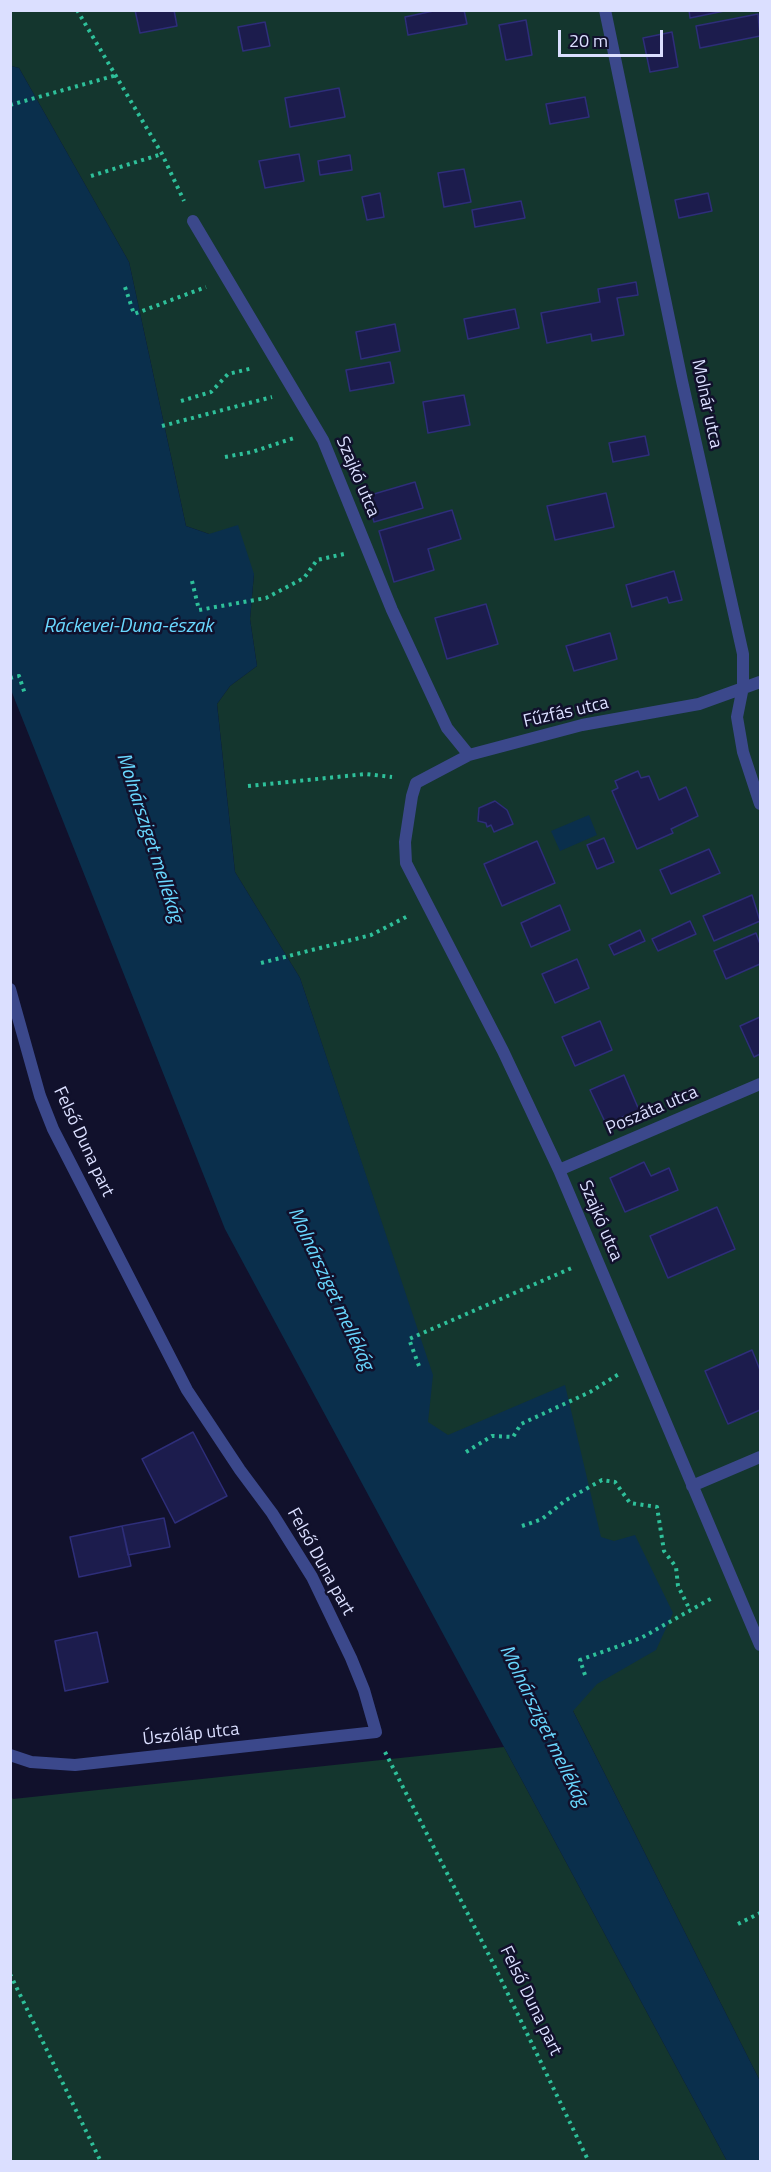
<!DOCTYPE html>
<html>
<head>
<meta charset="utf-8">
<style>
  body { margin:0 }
  #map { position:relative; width:771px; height:2172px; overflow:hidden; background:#11112c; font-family:"Titillium Web",sans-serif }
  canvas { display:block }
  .frame { position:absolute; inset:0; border:12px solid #dbdfff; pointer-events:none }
  .scale { position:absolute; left:558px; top:30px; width:105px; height:27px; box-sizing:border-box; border:3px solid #dbdfff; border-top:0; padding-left:8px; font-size:18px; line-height:21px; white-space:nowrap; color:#dbdfff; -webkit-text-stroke:4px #11112c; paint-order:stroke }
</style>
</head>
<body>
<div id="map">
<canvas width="771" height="2172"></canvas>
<div class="frame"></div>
<div class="scale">20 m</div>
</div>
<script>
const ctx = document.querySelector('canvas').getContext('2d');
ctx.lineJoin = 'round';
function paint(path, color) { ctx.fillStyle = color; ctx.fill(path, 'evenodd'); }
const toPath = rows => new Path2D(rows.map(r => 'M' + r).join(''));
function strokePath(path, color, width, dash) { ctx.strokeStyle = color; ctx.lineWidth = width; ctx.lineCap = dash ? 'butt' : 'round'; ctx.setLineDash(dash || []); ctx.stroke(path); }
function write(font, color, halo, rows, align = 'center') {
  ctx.font = font + ' "Titillium Web",sans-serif'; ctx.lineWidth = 5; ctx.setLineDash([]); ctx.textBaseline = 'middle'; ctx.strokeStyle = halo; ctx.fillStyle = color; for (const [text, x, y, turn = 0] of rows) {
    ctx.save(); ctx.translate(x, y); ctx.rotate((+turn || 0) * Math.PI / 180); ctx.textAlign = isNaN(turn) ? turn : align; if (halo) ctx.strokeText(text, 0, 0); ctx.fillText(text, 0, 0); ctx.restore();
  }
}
const green = toPath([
  [10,11,760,11,760,2081,427,1422,432,1375,300,978,235,872,217,704,230,686,257,666,250,619,254,574,209,534,186,526,129,262,19,68,11,66],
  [504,1747,727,2161,11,2161,11,1797,13,1799]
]);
const water = toPath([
  [11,66,19,68,129,262,186,526,209,534,238,525,254,574,250,619,257,666,230,686,217,704,235,872,300,978,433,1375,428,1422,448,1435,565,1385,601,1537,614,1541,635,1535,673,1613,656,1650,597,1684,573,1711,760,2081,760,2161,727,2161,225,1229,11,690],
  [589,815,597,835,560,851,551,831]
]);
const building = toPath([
  [135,10,174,10,177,26,140,33,135,10],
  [438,10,464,10,467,24,408,35,405,17,438,10],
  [689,10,729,10,690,18,689,10],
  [758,14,760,36,700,48,696,26,758,14],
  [526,20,532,55,506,60,499,25,526,20],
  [265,22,270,46,243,51,238,27,265,22],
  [672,32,678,67,650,72,643,38,672,32],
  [339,88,345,117,290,127,285,98,339,88],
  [585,97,589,117,550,124,546,104,585,97],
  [299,154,304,181,265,188,259,161,299,154],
  [350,155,352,170,320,175,318,161,350,155],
  [464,169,471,202,444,207,438,173,464,169],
  [380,193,384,217,367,220,362,197,380,193],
  [708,193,712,211,679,218,675,200,708,193],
  [521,201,525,218,475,227,472,210,521,201],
  [636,282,638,295,617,298,624,335,592,341,591,334,547,343,541,313,600,302,598,289,636,282],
  [515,309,519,328,468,339,464,319,515,309],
  [395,324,400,351,361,359,356,332,395,324],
  [390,362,394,383,350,391,346,370,390,362],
  [464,395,470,425,428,433,423,402,464,395],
  [645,436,649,455,613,462,609,443,645,436],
  [415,482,423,508,374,522,367,496,415,482],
  [606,493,614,527,555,540,547,506,606,493],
  [452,510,461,539,428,549,434,570,394,582,379,531,452,510],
  [674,571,682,600,669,603,667,597,632,607,626,585,674,571],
  [486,604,498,644,447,659,435,618,486,604],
  [610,633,617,659,574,671,566,646,610,633],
  [638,771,641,778,649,776,659,800,686,787,698,816,671,829,673,833,637,849,612,791,618,788,615,781,638,771],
  [495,801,507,810,513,824,494,832,491,825,487,827,486,823,478,821,479,808,495,801],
  [604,838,614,862,597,869,587,845,604,838],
  [537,841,555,883,502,906,484,864,537,841],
  [709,849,720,873,671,894,660,870,709,849],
  [752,895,760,921,714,941,703,916,752,895],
  [560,905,570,930,531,947,521,923,560,905],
  [690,921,696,934,658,951,652,939,690,921],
  [640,930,645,941,614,955,609,945,640,930],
  [756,933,760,944,760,964,726,979,714,951,756,933],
  [577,959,589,988,555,1003,542,974,577,959],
  [760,1017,760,1054,754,1057,740,1026,760,1017],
  [600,1021,612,1050,575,1066,562,1037,600,1021],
  [624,1075,639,1110,606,1124,590,1090,624,1075],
  [644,1162,651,1176,669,1168,678,1190,625,1212,610,1178,644,1162],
  [717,1207,735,1249,668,1278,650,1236,717,1207],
  [752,1350,760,1370,760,1410,728,1424,705,1371,752,1350],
  [193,1432,227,1496,175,1523,142,1459,193,1432],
  [164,1518,170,1547,128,1555,122,1526,164,1518],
  [122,1526,131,1566,79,1577,70,1537,122,1526],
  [97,1632,108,1682,65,1691,55,1641,97,1632]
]);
const path = toPath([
  [77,10,162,154,184,201],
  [10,105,117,75],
  [91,176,162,154],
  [125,287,134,314,206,287],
  [181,401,211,392,228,374,253,368],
  [162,426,272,397],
  [225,457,252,452,294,438],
  [192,581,199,610,266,598,304,578,317,560,344,554],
  [10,678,19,676,25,694],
  [248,786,366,774,392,777],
  [261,963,371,935,408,916],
  [419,1366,409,1339,574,1267],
  [466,1452,492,1436,513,1437,521,1424,590,1392,619,1374],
  [522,1526,542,1519,566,1500,602,1480,615,1482,630,1503,657,1507,664,1551,676,1567,678,1586,690,1610],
  [585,1675,580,1660,641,1638,714,1597],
  [385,1752,493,1963,589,2162],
  [738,1924,760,1913],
  [10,1974,101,2162]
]);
const minor = toPath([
  [605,10,682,381,743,654,743,687,737,717,743,752,760,804],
  [193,221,323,440,392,610,447,728,469,755],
  [760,682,699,704,582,725,469,755,416,783,412,796,405,842,406,863,503,1051,559,1170,760,1645],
  [10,989,40,1096,53,1129,187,1390,240,1470,272,1513,312,1577,351,1658,364,1690,376,1732,75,1765,31,1762,10,1755],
  [559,1170,760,1084],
  [692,1486,760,1457]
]);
const streetNames = [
  ["Molnár utca",706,404,78],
  ["Szajkó utca",357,477,67],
  ["Fűzfás utca",566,713,-13],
  ["Poszáta utca",652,1111,-23],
  ["Felső Duna part",83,1142,65],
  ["Szajkó utca",600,1221,67],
  ["Felső Duna part",320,1562,61],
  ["Úszóláp utca",191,1735,-6],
  ["Felső Duna part",530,2001,64]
];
const waterNames = [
  ["Ráckevei-Duna-észak",128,627],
  ["Molnársziget mellékág",149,838,72],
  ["Molnársziget mellékág",330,1289,65],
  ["Molnársziget mellékág",543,1726,64]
];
paint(green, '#14362e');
paint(water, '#0a2f4c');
paint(building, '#1c1c4d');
strokePath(building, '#2e2e7a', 1.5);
strokePath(path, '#2ec09a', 4, [3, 4.5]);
strokePath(minor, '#3b488b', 12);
write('18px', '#dbdfff', '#11112c', streetNames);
write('italic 20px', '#69d8ff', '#11112c', waterNames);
</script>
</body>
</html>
